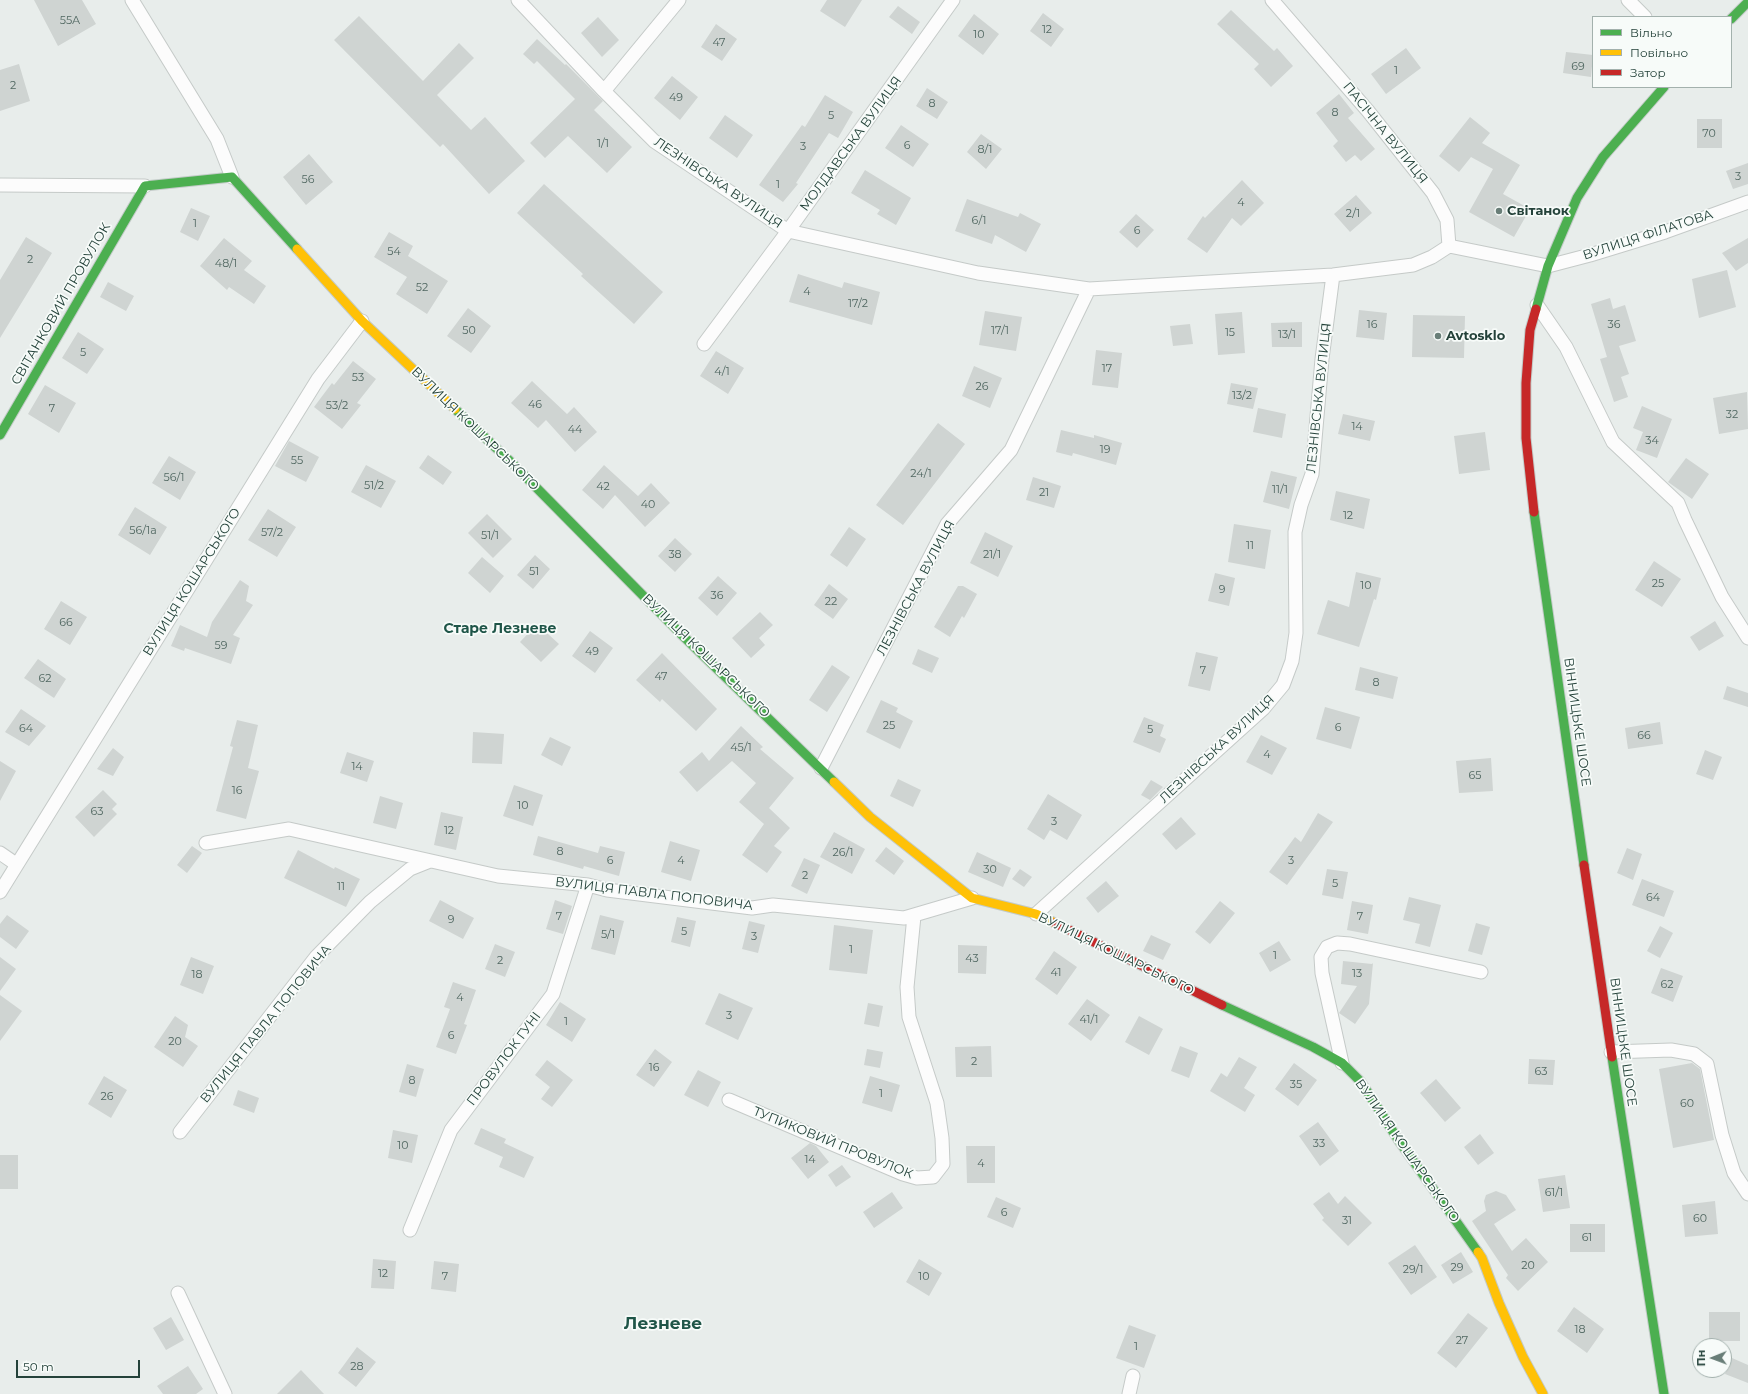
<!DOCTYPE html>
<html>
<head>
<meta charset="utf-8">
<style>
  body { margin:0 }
  #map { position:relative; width:1748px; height:1394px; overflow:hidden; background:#e8edeb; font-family:Montserrat,sans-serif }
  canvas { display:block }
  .legend { position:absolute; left:1592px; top:16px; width:140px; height:72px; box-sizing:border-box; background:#f7fbf9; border:1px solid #a3b1ad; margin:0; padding:5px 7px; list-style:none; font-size:12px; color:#24423a }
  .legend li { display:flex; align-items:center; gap:8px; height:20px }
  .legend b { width:20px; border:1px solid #a3b1ad }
  .north { position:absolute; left:1692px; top:1338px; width:40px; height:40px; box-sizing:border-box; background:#f7fbf9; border:1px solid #a3b1ad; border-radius:50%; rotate:269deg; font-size:11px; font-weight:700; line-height:16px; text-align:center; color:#24423a }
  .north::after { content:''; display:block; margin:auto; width:14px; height:18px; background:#697e78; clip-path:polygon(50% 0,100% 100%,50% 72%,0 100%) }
  .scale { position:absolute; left:16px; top:1360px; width:124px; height:18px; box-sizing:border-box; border:2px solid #24423a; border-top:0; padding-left:5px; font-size:12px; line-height:14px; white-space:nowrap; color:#24423a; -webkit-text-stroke:3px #f7fbf9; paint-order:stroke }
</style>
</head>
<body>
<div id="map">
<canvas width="1748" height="1394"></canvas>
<ul class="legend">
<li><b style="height:5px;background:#4caf50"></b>Вільно</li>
<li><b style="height:5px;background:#ffc107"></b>Повільно</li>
<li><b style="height:5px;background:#c62828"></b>Затор</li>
</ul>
<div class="north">Пн</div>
<div class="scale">50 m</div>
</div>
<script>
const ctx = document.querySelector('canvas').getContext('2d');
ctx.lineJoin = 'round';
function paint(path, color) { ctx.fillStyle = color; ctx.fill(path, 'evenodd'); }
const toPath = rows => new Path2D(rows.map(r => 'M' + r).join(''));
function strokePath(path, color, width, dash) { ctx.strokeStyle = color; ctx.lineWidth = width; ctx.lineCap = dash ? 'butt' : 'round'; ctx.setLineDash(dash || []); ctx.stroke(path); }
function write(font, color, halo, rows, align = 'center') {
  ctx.font = font + ' Montserrat,sans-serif'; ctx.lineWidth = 3.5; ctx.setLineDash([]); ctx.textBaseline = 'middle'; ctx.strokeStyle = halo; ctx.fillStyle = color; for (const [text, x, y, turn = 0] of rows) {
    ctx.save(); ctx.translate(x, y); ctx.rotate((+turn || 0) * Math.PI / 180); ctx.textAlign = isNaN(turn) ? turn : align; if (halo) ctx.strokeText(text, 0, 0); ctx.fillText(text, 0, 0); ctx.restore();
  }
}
const building = toPath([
  [34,0,82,0,96,24,58,46],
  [827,0,862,0,845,27,820,11],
  [898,6,920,22,912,34,889,17],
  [1231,10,1274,51,1277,48,1293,66,1271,87,1254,69,1259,64,1217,24],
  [1043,13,1064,29,1051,47,1030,31],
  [974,14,999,34,983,55,958,36],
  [359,16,423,81,459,43,474,58,437,95,471,130,485,117,525,161,489,194,443,144,440,147,334,40],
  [598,17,619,40,602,57,581,33],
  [716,24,737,39,722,61,701,47],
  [537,39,565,65,566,64,603,101,594,110,632,147,607,173,568,136,545,158,530,143,575,99,537,61,534,64,523,54],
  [1406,48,1421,68,1386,94,1371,74],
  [1566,52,1593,55,1591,77,1563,73],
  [19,64,30,101,0,111,0,70],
  [672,76,698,97,680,120,654,98],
  [927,88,948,102,937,119,916,106],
  [1339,94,1354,113,1348,118,1375,149,1361,161,1355,155,1346,162,1333,146,1338,141,1316,113],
  [825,95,853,112,838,138,829,133,796,183,798,184,783,202,759,185,802,125,805,127],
  [725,115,753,135,737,158,709,138],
  [1470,117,1490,133,1482,143,1520,165,1503,194,1530,209,1514,237,1469,212,1493,169,1471,157,1459,172,1439,156],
  [1697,119,1722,119,1722,148,1697,148],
  [901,125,929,144,913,167,885,148],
  [981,134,1002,149,986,169,967,152],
  [309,154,333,182,306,205,283,177],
  [1748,163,1748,184,1733,189,1726,171],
  [865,170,911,198,896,225,877,214,880,210,851,193],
  [1242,180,1264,203,1241,226,1232,218,1207,253,1187,239,1203,216,1205,218],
  [544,184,663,292,634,324,581,276,583,274,517,213],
  [1356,195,1372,213,1350,232,1334,214],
  [967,199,1018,217,1020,213,1041,224,1026,252,995,235,992,244,955,231],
  [191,208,210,216,198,241,180,232],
  [1136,214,1154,230,1137,248,1119,232],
  [389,232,413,246,408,256,448,281,427,314,396,294,407,277,374,257],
  [26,237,52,253,0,338,0,280],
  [224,238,252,261,244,270,266,286,254,304,229,287,227,290,200,266],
  [1748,238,1748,263,1736,271,1722,253],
  [1727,270,1736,307,1699,318,1692,279],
  [798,274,842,288,844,282,880,292,872,325,789,302],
  [108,282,134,296,126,311,100,297],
  [1610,298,1613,309,1625,305,1636,341,1619,346,1629,374,1621,377,1628,397,1614,402,1600,359,1607,357,1591,304],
  [468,308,491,326,471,353,447,336],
  [1359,310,1387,313,1384,340,1356,337],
  [985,311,1022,317,1016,351,979,345],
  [1242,312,1245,353,1218,355,1215,314],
  [1413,315,1465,316,1464,358,1412,357],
  [1302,322,1302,347,1272,347,1271,323],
  [1190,324,1193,344,1173,346,1170,326],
  [78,332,104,349,87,374,62,358],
  [1096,350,1122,353,1118,388,1092,385],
  [716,351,744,368,728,394,700,376],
  [353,361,376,379,357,403,361,405,342,429,314,407,332,383,334,385],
  [974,366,1002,378,990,408,962,396],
  [532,381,567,414,574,407,597,432,575,452,546,420,538,428,511,403],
  [1231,383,1258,388,1253,409,1227,404],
  [45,385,76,403,59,433,28,414],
  [1747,392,1748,429,1719,434,1713,398],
  [1642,406,1672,419,1657,458,1636,450,1643,432,1633,428],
  [1258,408,1286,414,1282,438,1253,432],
  [1343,414,1375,421,1370,441,1338,434],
  [938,423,965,444,903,525,876,505],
  [1061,430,1094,438,1094,435,1122,443,1116,465,1073,453,1072,456,1056,452],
  [1485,432,1490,470,1459,474,1454,436],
  [289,441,319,457,306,482,275,466],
  [428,455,452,472,443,485,419,468],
  [169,456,196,472,180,500,152,483],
  [1686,458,1709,474,1692,499,1668,482],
  [366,465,396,481,381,508,351,492],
  [604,465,638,496,651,483,670,503,645,527,615,495,603,509,582,490],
  [1271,471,1297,477,1289,509,1263,502],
  [1033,477,1061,486,1054,508,1026,500],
  [1336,491,1370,499,1364,529,1330,520],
  [135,507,167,527,150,555,118,535],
  [268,509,296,527,277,557,248,540],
  [487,514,512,539,493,558,468,533],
  [1234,524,1271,530,1265,569,1228,562],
  [849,527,866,539,847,567,830,555],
  [985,532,1013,546,998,577,970,563],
  [675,538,692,554,675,572,658,556],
  [535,555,550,569,533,589,517,575],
  [482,557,504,576,490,593,468,573],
  [1654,561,1681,579,1662,607,1635,590],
  [1356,572,1381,578,1376,600,1374,599,1359,647,1317,634,1328,600,1349,607],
  [1215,573,1235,578,1229,606,1208,601],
  [718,576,737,593,717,616,698,598],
  [240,580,249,586,246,601,253,605,233,635,240,638,231,664,185,648,184,651,171,646,180,625,207,637,212,622],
  [829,584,848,599,833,619,814,605],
  [958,586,963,586,977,594,964,618,962,616,950,637,934,627],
  [61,601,87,617,70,645,44,629],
  [760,612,773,625,759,638,765,645,751,658,732,638],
  [1715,621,1724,636,1699,651,1690,637],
  [537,624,559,644,541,662,520,642],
  [590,631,613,648,595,673,572,656],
  [918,649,939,658,932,673,912,664],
  [1196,652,1218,657,1210,691,1188,686],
  [662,653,717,709,696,731,662,699,660,702,636,680],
  [38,659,66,679,54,698,24,678],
  [832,665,850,677,827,712,809,700],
  [1360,667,1398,677,1393,699,1355,690],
  [1727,686,1748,693,1748,707,1723,699],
  [881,700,898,708,896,712,913,721,900,749,866,732],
  [1325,707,1360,717,1351,749,1316,739],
  [21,709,46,726,29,746,5,732],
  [1144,717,1164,725,1160,736,1166,739,1160,753,1133,742],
  [237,720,258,725,248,768,259,771,246,819,216,811,233,747,230,746],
  [1660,722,1663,744,1628,749,1625,728],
  [741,726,763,747,760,749,794,778,769,808,790,828,774,846,782,852,767,873,742,855,764,824,739,802,756,783,732,761,697,792,679,772,702,752,709,761],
  [473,732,504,734,502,764,472,763],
  [1261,735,1287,748,1272,775,1246,762],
  [550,737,571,747,562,766,541,755],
  [113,748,124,757,113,776,97,769],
  [1705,750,1722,757,1713,780,1696,774],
  [347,752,374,761,367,782,340,773],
  [1491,758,1493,791,1459,793,1456,761],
  [0,761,16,771,0,801],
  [898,779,921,790,913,807,890,796],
  [1151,780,1163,787,1150,800,1141,795],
  [514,785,543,795,533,826,503,816],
  [103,790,117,804,112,809,117,814,94,837,75,817],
  [1048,794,1082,815,1067,840,1050,830,1044,840,1027,829],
  [380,796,403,803,396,829,373,823],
  [441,812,463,817,456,850,434,845],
  [1318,813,1333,822,1287,885,1269,872,1295,837,1301,842],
  [1181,817,1196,834,1176,850,1162,834],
  [834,832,865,849,852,874,820,857],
  [538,836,598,853,600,846,625,852,619,876,584,866,583,869,533,855],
  [670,841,700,850,691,881,661,872],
  [192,846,202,853,187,873,177,865],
  [886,847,904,861,894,875,875,861],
  [1627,848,1642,854,1633,880,1617,873],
  [298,850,334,869,335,867,360,879,346,907,284,878],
  [977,852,1011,868,1003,887,968,872],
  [804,858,820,865,807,894,791,886],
  [1020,869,1032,877,1024,887,1012,879],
  [1327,869,1348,872,1343,899,1322,895],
  [1642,879,1674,891,1664,917,1632,905],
  [1106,881,1119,896,1098,913,1086,898],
  [1409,897,1441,905,1430,947,1415,943,1420,924,1403,920],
  [440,900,474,918,463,939,429,921],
  [555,900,572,906,563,934,546,929],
  [1220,901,1235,913,1210,944,1195,932],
  [1352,901,1373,905,1368,934,1347,930],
  [7,915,29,931,16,949,0,937,0,924],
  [600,915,624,921,615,955,591,949],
  [677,917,696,921,690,947,671,942],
  [749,921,765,925,758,953,742,949],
  [1476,923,1490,927,1482,955,1468,951],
  [834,925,873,930,867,974,829,970],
  [1660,926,1673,933,1660,958,1647,951],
  [1151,935,1171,944,1163,960,1143,951],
  [1279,941,1291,960,1270,972,1259,953],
  [495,944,515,952,505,977,485,969],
  [958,945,987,946,986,974,958,973],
  [1054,951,1077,967,1057,995,1035,979],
  [0,957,16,969,0,991],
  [191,957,214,966,203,994,180,985],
  [1343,961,1372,964,1373,963,1369,1004,1355,1024,1339,1013,1357,986,1341,984],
  [1661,968,1683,976,1673,1002,1651,993],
  [453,982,476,990,464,1024,467,1025,456,1054,436,1047,450,1009,444,1007],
  [719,993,753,1008,738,1040,705,1024],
  [0,995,22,1011,0,1041],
  [1087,999,1110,1015,1091,1041,1068,1024],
  [560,1002,586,1019,572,1042,546,1025],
  [868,1003,883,1006,879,1027,864,1024],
  [175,1016,188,1025,185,1037,198,1046,183,1067,154,1047],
  [1139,1016,1163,1029,1149,1055,1125,1042],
  [991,1046,992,1077,956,1077,955,1047],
  [1180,1046,1198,1053,1189,1078,1171,1071],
  [655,1049,672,1062,654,1087,636,1075],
  [867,1049,883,1052,880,1068,864,1065],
  [1239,1057,1257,1067,1244,1088,1255,1095,1245,1112,1210,1091,1221,1073,1227,1077],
  [1529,1059,1555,1060,1553,1085,1528,1084],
  [547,1060,573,1080,552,1107,541,1099,550,1087,535,1075],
  [1294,1063,1317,1080,1298,1106,1275,1089],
  [1692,1063,1700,1069,1714,1140,1673,1148,1659,1069],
  [407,1064,424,1069,416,1097,399,1092],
  [698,1070,721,1082,708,1107,684,1095],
  [104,1076,127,1090,111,1118,88,1104],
  [870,1076,900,1085,892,1112,862,1103],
  [1436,1079,1461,1108,1445,1122,1420,1093],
  [238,1090,259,1098,254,1113,233,1105],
  [1318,1122,1339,1151,1320,1166,1299,1136],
  [481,1128,506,1139,504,1143,534,1157,524,1178,499,1167,503,1157,474,1144],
  [393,1130,418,1135,412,1163,388,1158],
  [1480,1134,1494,1153,1478,1165,1464,1147],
  [810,1143,816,1146,829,1162,808,1179,791,1158],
  [966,1146,995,1146,995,1183,967,1183],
  [0,1155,18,1155,18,1189,0,1189],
  [842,1165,851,1177,836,1187,828,1175],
  [1565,1175,1570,1208,1543,1212,1538,1179],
  [1496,1191,1506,1195,1516,1210,1494,1224,1512,1251,1526,1238,1548,1262,1518,1291,1506,1278,1508,1275,1472,1221,1486,1211,1484,1201,1486,1195],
  [892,1192,903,1208,874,1228,863,1212],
  [1329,1192,1338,1204,1345,1196,1372,1223,1348,1246,1322,1220,1324,1218,1313,1204],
  [996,1197,1021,1208,1013,1228,987,1217],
  [1715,1201,1718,1234,1685,1237,1682,1205],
  [1570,1224,1605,1224,1605,1252,1570,1252],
  [1415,1245,1437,1277,1411,1295,1388,1263],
  [1461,1252,1473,1272,1453,1284,1441,1265],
  [373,1259,396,1261,394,1289,371,1288],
  [919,1259,942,1273,929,1296,906,1282],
  [434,1261,459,1264,456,1292,431,1289],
  [1574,1307,1604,1329,1587,1353,1557,1331],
  [1709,1312,1740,1312,1740,1341,1709,1341],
  [1468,1313,1488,1328,1456,1368,1437,1353],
  [171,1317,184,1340,166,1350,153,1328],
  [1129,1325,1156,1335,1144,1368,1116,1358],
  [357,1347,376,1362,356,1387,338,1373],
  [1732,1358,1748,1365,1748,1383,1725,1374],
  [188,1366,203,1389,196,1394,163,1394,157,1386],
  [301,1370,324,1394,277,1394]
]);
const street = toPath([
  [132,0,217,139,232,177],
  [518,0,604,91,654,141,788,231,978,273,1089,289,1333,275,1413,265,1432,257,1449,246,1447,220,1433,193,1368,111,1272,0],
  [1628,0,1645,17],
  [604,91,679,0],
  [0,185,145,186],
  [1449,246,1548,266,1590,255,1665,232,1748,202],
  [1537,305,1566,347,1613,442,1678,503,1685,520,1722,597,1748,638],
  [704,344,788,231,953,0],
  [821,768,947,524,1011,450,1089,289],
  [206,843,289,829,498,876,588,885,607,890,752,908,773,905,904,918,972,898],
  [0,853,16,864],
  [0,892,318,379,362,321],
  [1036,914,1263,709,1283,685,1292,661,1296,633,1295,532,1301,505,1312,474,1322,359,1333,275],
  [1611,1052,1671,1050,1694,1054,1707,1064,1722,1135,1734,1173,1748,1194],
  [1342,1063,1322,973,1321,957,1327,947,1337,943,1350,944,1481,972],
  [729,1100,903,1174,917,1178,933,1177,943,1164,942,1138,937,1103,909,1017,907,987,914,916],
  [180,1132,316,957,370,902,410,869,430,861],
  [410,1230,451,1130,553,994,588,885],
  [178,1293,225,1394],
  [1129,1394,1133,1376]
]);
const fast = toPath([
  [1731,19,1748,2],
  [1536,309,1548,266,1577,198,1603,157,1664,87],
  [455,409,514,465,681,634,834,782],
  [0,435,145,186,232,177,297,249],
  [1534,512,1584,865],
  [1222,1005,1313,1047,1342,1063,1361,1082,1399,1141,1478,1252],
  [1612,1057,1664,1394]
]);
const slow = toPath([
  [297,249,362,321,455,409],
  [834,782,870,817,972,898,1036,914,1055,923],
  [1478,1252,1482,1258,1499,1303,1523,1357,1543,1394]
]);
const jam = toPath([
  [1534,512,1526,438,1526,383,1530,330,1536,309],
  [1584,865,1612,1057],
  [1055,923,1222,1005]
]);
const markers = [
  [1499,211,4,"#697e78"],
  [1438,336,4,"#697e78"]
];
const numberNames = [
  ["55А",70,21],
  ["12",1047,30],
  ["10",979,35],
  ["47",719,43],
  ["69",1578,67],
  ["1",1396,71],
  ["2",13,86],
  ["49",676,98],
  ["8",932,104],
  ["8",1335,113],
  ["5",831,116],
  ["70",1709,134],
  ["1/1",603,144],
  ["6",907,146],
  ["3",803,147],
  ["8/1",985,150],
  ["3",1738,177],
  ["56",308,180],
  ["1",778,185],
  ["4",1241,203],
  ["2/1",1353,214],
  ["6/1",979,221],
  ["1",195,224],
  ["6",1137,231],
  ["54",394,252],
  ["2",30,260],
  ["48/1",226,264],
  ["52",422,288],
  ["4",807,292],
  ["17/2",858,304],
  ["16",1372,325],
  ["36",1614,325],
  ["50",469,331],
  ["17/1",1000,331],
  ["15",1230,333],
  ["13/1",1287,335],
  ["5",83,353],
  ["17",1107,369],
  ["4/1",722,372],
  ["53",358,378],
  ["26",982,387],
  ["13/2",1242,396],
  ["46",535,405],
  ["53/2",337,406],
  ["7",52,409],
  ["32",1732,415],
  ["14",1357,427],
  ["44",575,430],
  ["34",1652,441],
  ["19",1105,450],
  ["55",297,461],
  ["24/1",921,474],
  ["56/1",174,478],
  ["51/2",374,486],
  ["42",603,487],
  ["11/1",1280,490],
  ["21",1044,493],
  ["40",648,505],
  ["12",1348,516],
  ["56/1а",143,531],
  ["57/2",272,533],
  ["51/1",490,536],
  ["11",1250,546],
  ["38",675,555],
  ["21/1",992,555],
  ["51",534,572],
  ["25",1658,584],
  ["10",1366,586],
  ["9",1222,590],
  ["36",717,596],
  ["22",831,602],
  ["66",66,623],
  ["59",221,646],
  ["49",592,652],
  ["7",1203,671],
  ["47",661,677],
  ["62",45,679],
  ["8",1376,683],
  ["25",889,726],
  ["6",1338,728],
  ["64",26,729],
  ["5",1150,730],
  ["66",1644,736],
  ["45/1",741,748],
  ["4",1267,755],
  ["14",357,767],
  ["65",1475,776],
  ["16",237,791],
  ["10",523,806],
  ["63",97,812],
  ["3",1054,822],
  ["12",449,831],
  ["8",560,852],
  ["26/1",843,853],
  ["6",610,861],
  ["4",681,861],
  ["3",1291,861],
  ["30",990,870],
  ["2",805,876],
  ["5",1335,884],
  ["11",341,887],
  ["64",1653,898],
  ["7",559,917],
  ["7",1360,917],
  ["9",451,920],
  ["5",684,932],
  ["5/1",608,935],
  ["3",754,937],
  ["1",851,950],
  ["1",1275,956],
  ["43",972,959],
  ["2",500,961],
  ["41",1056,973],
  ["13",1357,974],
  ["18",197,975],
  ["62",1667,985],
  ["4",460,998],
  ["3",729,1016],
  ["41/1",1089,1020],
  ["1",566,1022],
  ["6",451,1036],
  ["20",175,1042],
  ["2",974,1062],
  ["16",654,1068],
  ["63",1541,1072],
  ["8",412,1081],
  ["35",1296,1085],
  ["1",881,1094],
  ["26",107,1097],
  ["60",1687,1104],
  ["33",1319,1144],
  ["10",403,1146],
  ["14",810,1160],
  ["4",981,1164],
  ["61/1",1554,1193],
  ["6",1004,1213],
  ["60",1700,1219],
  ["31",1347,1221],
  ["61",1587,1238],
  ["20",1528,1266],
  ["29",1457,1268],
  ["29/1",1413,1270],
  ["12",383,1274],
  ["7",445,1277],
  ["10",924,1277],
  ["18",1580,1330],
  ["27",1462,1341],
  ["1",1136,1347],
  ["28",357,1367]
];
const streetNames = [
  ["ПАСІЧНА ВУЛИЦЯ",1385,133,51],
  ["МОЛДАВСЬКА ВУЛИЦЯ",851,144,-54],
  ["ЛЕЗНІВСЬКА ВУЛИЦЯ",718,183,34],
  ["ВУЛИЦЯ ФІЛАТОВА",1648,235,-18],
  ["СВІТАНКОВИЙ ПРОВУЛОК",61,304,-60],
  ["ЛЕЗНІВСЬКА ВУЛИЦЯ",1319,398,-84],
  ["ВУЛИЦЯ КОШАРСЬКОГО",475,429,44],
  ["ВУЛИЦЯ КОШАРСЬКОГО",192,582,-58],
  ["ЛЕЗНІВСЬКА ВУЛИЦЯ",916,588,-62],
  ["ВУЛИЦЯ КОШАРСЬКОГО",706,656,44],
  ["ВІННИЦЬКЕ ШОСЕ",1577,722,82],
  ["ЛЕЗНІВСЬКА ВУЛИЦЯ",1217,749,-43],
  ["ВУЛИЦЯ ПАВЛА ПОПОВИЧА",654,894,7],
  ["ВУЛИЦЯ КОШАРСЬКОГО",1116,954,26],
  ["ВУЛИЦЯ ПАВЛА ПОПОВИЧА",266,1024,-51],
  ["ВІННИЦЬКЕ ШОСЕ",1623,1042,82],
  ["ПРОВУЛОК ГУНІ",504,1059,-53],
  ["ТУПИКОВИЙ ПРОВУЛОК",833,1143,22],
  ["ВУЛИЦЯ КОШАРСЬКОГО",1407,1151,55]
];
const poiNames = [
  ["Світанок",1507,211],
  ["Avtosklo",1446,336]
];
const neighbourhoodNames = [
  ["Старе Лезневе",500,629]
];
const districtNames = [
  ["Лезневе",663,1324]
];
paint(building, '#cfd4d2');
strokePath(street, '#c5cac8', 15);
strokePath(fast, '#c3cbc8', 11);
strokePath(slow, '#c3cbc8', 11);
strokePath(jam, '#c3cbc8', 11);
strokePath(street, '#fcfcfc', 13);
strokePath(fast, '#4caf50', 9);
strokePath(slow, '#ffc107', 9);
strokePath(jam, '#c62828', 9);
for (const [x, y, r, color] of markers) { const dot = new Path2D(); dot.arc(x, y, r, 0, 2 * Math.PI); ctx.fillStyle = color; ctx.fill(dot); strokePath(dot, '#f7fbf9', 1.5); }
write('11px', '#506761', null, numberNames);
write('13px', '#24423a', '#f7fbf9', streetNames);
write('bold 13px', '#24423a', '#f7fbf9', poiNames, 'left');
write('bold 14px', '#1f5548', '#f7fbf9', neighbourhoodNames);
write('bold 17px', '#1f5548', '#f7fbf9', districtNames);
</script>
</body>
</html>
